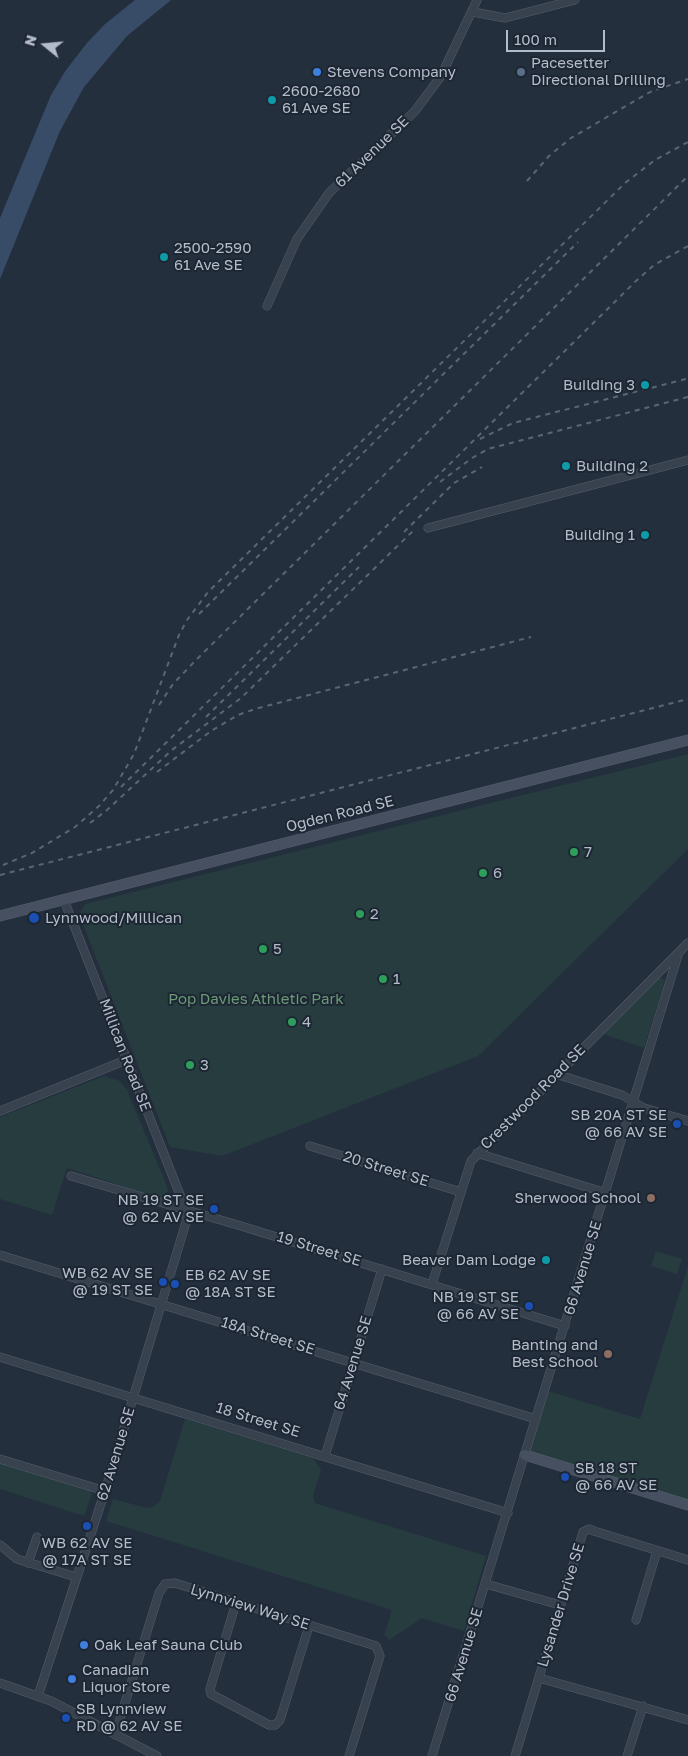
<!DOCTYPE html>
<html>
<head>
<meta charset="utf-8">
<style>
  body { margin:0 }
  #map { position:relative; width:688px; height:1756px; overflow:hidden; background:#242f3e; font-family:"Golos Text",sans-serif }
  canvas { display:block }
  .north { position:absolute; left:20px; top:20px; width:50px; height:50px; -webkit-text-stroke:4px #1d2633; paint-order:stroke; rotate:287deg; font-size:14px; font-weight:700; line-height:20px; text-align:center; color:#b4bcc9 }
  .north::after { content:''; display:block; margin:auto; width:18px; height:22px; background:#b4bcc9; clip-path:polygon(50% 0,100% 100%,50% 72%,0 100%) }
  .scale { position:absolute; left:506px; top:30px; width:99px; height:22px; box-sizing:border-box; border:2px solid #b4bcc9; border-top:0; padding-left:6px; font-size:15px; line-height:18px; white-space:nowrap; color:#b4bcc9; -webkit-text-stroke:4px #1d2633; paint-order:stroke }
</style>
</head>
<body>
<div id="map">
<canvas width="688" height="1756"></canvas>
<div class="north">N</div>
<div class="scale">100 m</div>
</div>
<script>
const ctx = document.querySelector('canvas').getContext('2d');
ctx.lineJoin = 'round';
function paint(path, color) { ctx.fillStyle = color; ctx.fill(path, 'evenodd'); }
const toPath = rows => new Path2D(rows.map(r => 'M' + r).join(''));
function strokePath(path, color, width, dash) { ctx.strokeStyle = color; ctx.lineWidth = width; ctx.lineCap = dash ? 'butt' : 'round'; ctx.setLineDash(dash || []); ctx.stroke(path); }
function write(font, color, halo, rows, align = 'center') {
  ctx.font = font + ' "Golos Text",sans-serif'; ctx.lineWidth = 4; ctx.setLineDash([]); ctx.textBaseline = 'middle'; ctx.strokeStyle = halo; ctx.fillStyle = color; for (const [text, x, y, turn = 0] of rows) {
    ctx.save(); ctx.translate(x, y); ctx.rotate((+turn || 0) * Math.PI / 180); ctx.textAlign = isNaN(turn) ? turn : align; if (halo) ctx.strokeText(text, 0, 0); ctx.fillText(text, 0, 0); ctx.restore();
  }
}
const green = toPath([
  [688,754,688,849,478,1056,222,1156,170,1147,79,914,85,904],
  [659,978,662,978,665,981,644,1048,603,1034],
  [104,1076,120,1081,127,1090,167,1186,168,1191,162,1199,67,1168,52,1215,0,1199,0,1117],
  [656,1251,682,1259,677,1274,651,1266],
  [688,1266,688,1505,525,1455,545,1390,640,1419],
  [185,1419,313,1458,321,1470,313,1496,315,1503,486,1556,464,1631,422,1618,389,1640,384,1635,392,1610,106,1521,113,1499,147,1508,153,1507,160,1501],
  [0,1463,90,1491,92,1494,84,1516,0,1489]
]);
const water = toPath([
  [135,0,171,0,127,36,84,87,60,131,0,279,0,218,51,95,66,70,87,43,104,25]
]);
const street = toPath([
  [473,12,505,18,575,0],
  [267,306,297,239,329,193,415,111,441,76,477,0],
  [428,528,688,460],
  [556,1074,622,1095,644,1108,688,1121],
  [0,1111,126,1060],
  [310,1146,461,1192],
  [477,1153,606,1193],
  [71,1176,241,1226,565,1326],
  [0,1255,536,1419],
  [432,1284,471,1161,688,943],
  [0,1357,508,1513],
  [325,1456,382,1269],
  [0,1459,105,1491],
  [0,1545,17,1559,76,1577],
  [28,1563,37,1537],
  [486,1584,560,1605],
  [236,1603,210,1689,211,1694,269,1725,275,1725,280,1720,309,1626],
  [636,1620,657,1551],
  [539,1678,688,1720],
  [0,1683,51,1701,157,1756],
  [38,1696,105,1491,187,1219,182,1200,64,900],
  [115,1735,159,1593,165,1584,175,1583,376,1646,380,1656,349,1756],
  [432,1756,679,952],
  [515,1756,583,1532,589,1529,594,1531,688,1560],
  [627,1756,643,1706]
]);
const secondary = toPath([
  [0,916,688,740],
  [525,1455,688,1505]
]);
const rail = toPath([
  [527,181,549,156,571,138,650,92,688,79],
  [480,439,513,423,686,379],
  [440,482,472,458,488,449,688,397],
  [404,532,454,483,482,467],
  [199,614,578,242],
  [159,705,173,684,197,659,688,176],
  [206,717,359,567],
  [157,772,211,731,238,715,255,709,531,637],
  [121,787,636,281,654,265,688,246],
  [90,823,107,810,172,750,241,698,415,529],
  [3,865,32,853,75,827,99,806,113,790,134,754,179,635,187,620,208,592,625,183,655,160,688,142],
  [0,875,688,699]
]);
const markers = [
  [317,72,5,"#3f7fe0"],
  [521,72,5,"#5c6f8a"],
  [272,100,5,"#0f9aa8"],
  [164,257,5,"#0f9aa8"],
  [645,385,5,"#0f9aa8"],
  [566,466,5,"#0f9aa8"],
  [645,535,5,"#0f9aa8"],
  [574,852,5,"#2e9e5b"],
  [483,873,5,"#2e9e5b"],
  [360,914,5,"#2e9e5b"],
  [34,918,6,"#1a4fb4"],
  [263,949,5,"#2e9e5b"],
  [383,979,5,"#2e9e5b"],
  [292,1022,5,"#2e9e5b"],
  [190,1065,5,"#2e9e5b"],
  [677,1124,5,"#1a4fb4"],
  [651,1198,5,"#8d6e63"],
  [214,1209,5,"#1a4fb4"],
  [546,1260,5,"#0f9aa8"],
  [163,1282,5,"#1a4fb4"],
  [175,1284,5,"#1a4fb4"],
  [529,1306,5,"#1a4fb4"],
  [608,1354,5,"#8d6e63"],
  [565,1477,5,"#1a4fb4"],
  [87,1526,5,"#1a4fb4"],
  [84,1645,5,"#3f7fe0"],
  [72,1679,5,"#3f7fe0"],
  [66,1718,5,"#1a4fb4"]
];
const poiNames = [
  ["Pacesetter",531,63],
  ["Directional Drilling",531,80],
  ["Stevens Company",327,72],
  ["2600-2680",282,91],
  ["61 Ave SE",282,108],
  ["2500-2590",174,248],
  ["61 Ave SE",174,265],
  ["Building 3",635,385,"right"],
  ["Building 2",576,466],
  ["Building 1",635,535,"right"],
  ["7",584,852],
  ["6",493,873],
  ["2",370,914],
  ["Lynnwood/Millican",45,918],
  ["5",273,949],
  ["1",393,979],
  ["4",302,1022],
  ["3",200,1065],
  ["SB 20A ST SE",667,1115,"right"],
  ["@ 66 AV SE",667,1132,"right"],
  ["Sherwood School",641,1198,"right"],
  ["NB 19 ST SE",204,1200,"right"],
  ["@ 62 AV SE",204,1217,"right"],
  ["Beaver Dam Lodge",536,1260,"right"],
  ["WB 62 AV SE",153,1273,"right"],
  ["@ 19 ST SE",153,1290,"right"],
  ["EB 62 AV SE",185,1275],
  ["@ 18A ST SE",185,1292],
  ["NB 19 ST SE",519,1297,"right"],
  ["@ 66 AV SE",519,1314,"right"],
  ["Banting and",598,1345,"right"],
  ["Best School",598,1362,"right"],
  ["SB 18 ST",575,1468],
  ["@ 66 AV SE",575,1485],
  ["WB 62 AV SE",87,1543,"center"],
  ["@ 17A ST SE",87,1560,"center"],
  ["Oak Leaf Sauna Club",94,1645],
  ["Canadian",82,1670],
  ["Liquor Store",82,1687],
  ["SB Lynnview",76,1709],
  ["RD @ 62 AV SE",76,1726]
];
const streetNames = [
  ["61 Avenue SE",372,152,-44],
  ["Ogden Road SE",340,814,-14],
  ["Millican Road SE",125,1055,69],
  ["Crestwood Road SE",533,1097,-45],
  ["20 Street SE",386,1169,17],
  ["19 Street SE",319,1249,17],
  ["66 Avenue SE",583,1268,-73],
  ["18A Street SE",268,1336,17],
  ["64 Avenue SE",353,1363,-73],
  ["18 Street SE",258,1420,17],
  ["62 Avenue SE",116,1454,-73],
  ["Lysander Drive SE",561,1605,-73],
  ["Lynnview Way SE",250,1607,17],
  ["66 Avenue SE",464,1655,-73]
];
const parkNames = [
  ["Pop Davies Athletic Park",256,999]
];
paint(green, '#263c3f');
paint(water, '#394c67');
strokePath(street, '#565f6c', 9);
strokePath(secondary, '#565f6c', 11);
strokePath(street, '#38414e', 8);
strokePath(secondary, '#465061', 10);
strokePath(rail, '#5a6575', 2, [5, 5]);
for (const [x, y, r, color] of markers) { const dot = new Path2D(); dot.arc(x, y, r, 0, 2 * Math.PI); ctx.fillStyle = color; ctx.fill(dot); strokePath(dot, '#1d2633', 2); }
write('15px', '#b4bcc9', '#1d2633', poiNames, 'left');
write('15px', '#b4bcc9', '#1d2633', streetNames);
write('15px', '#6b9a76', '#1d2633', parkNames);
</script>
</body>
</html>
